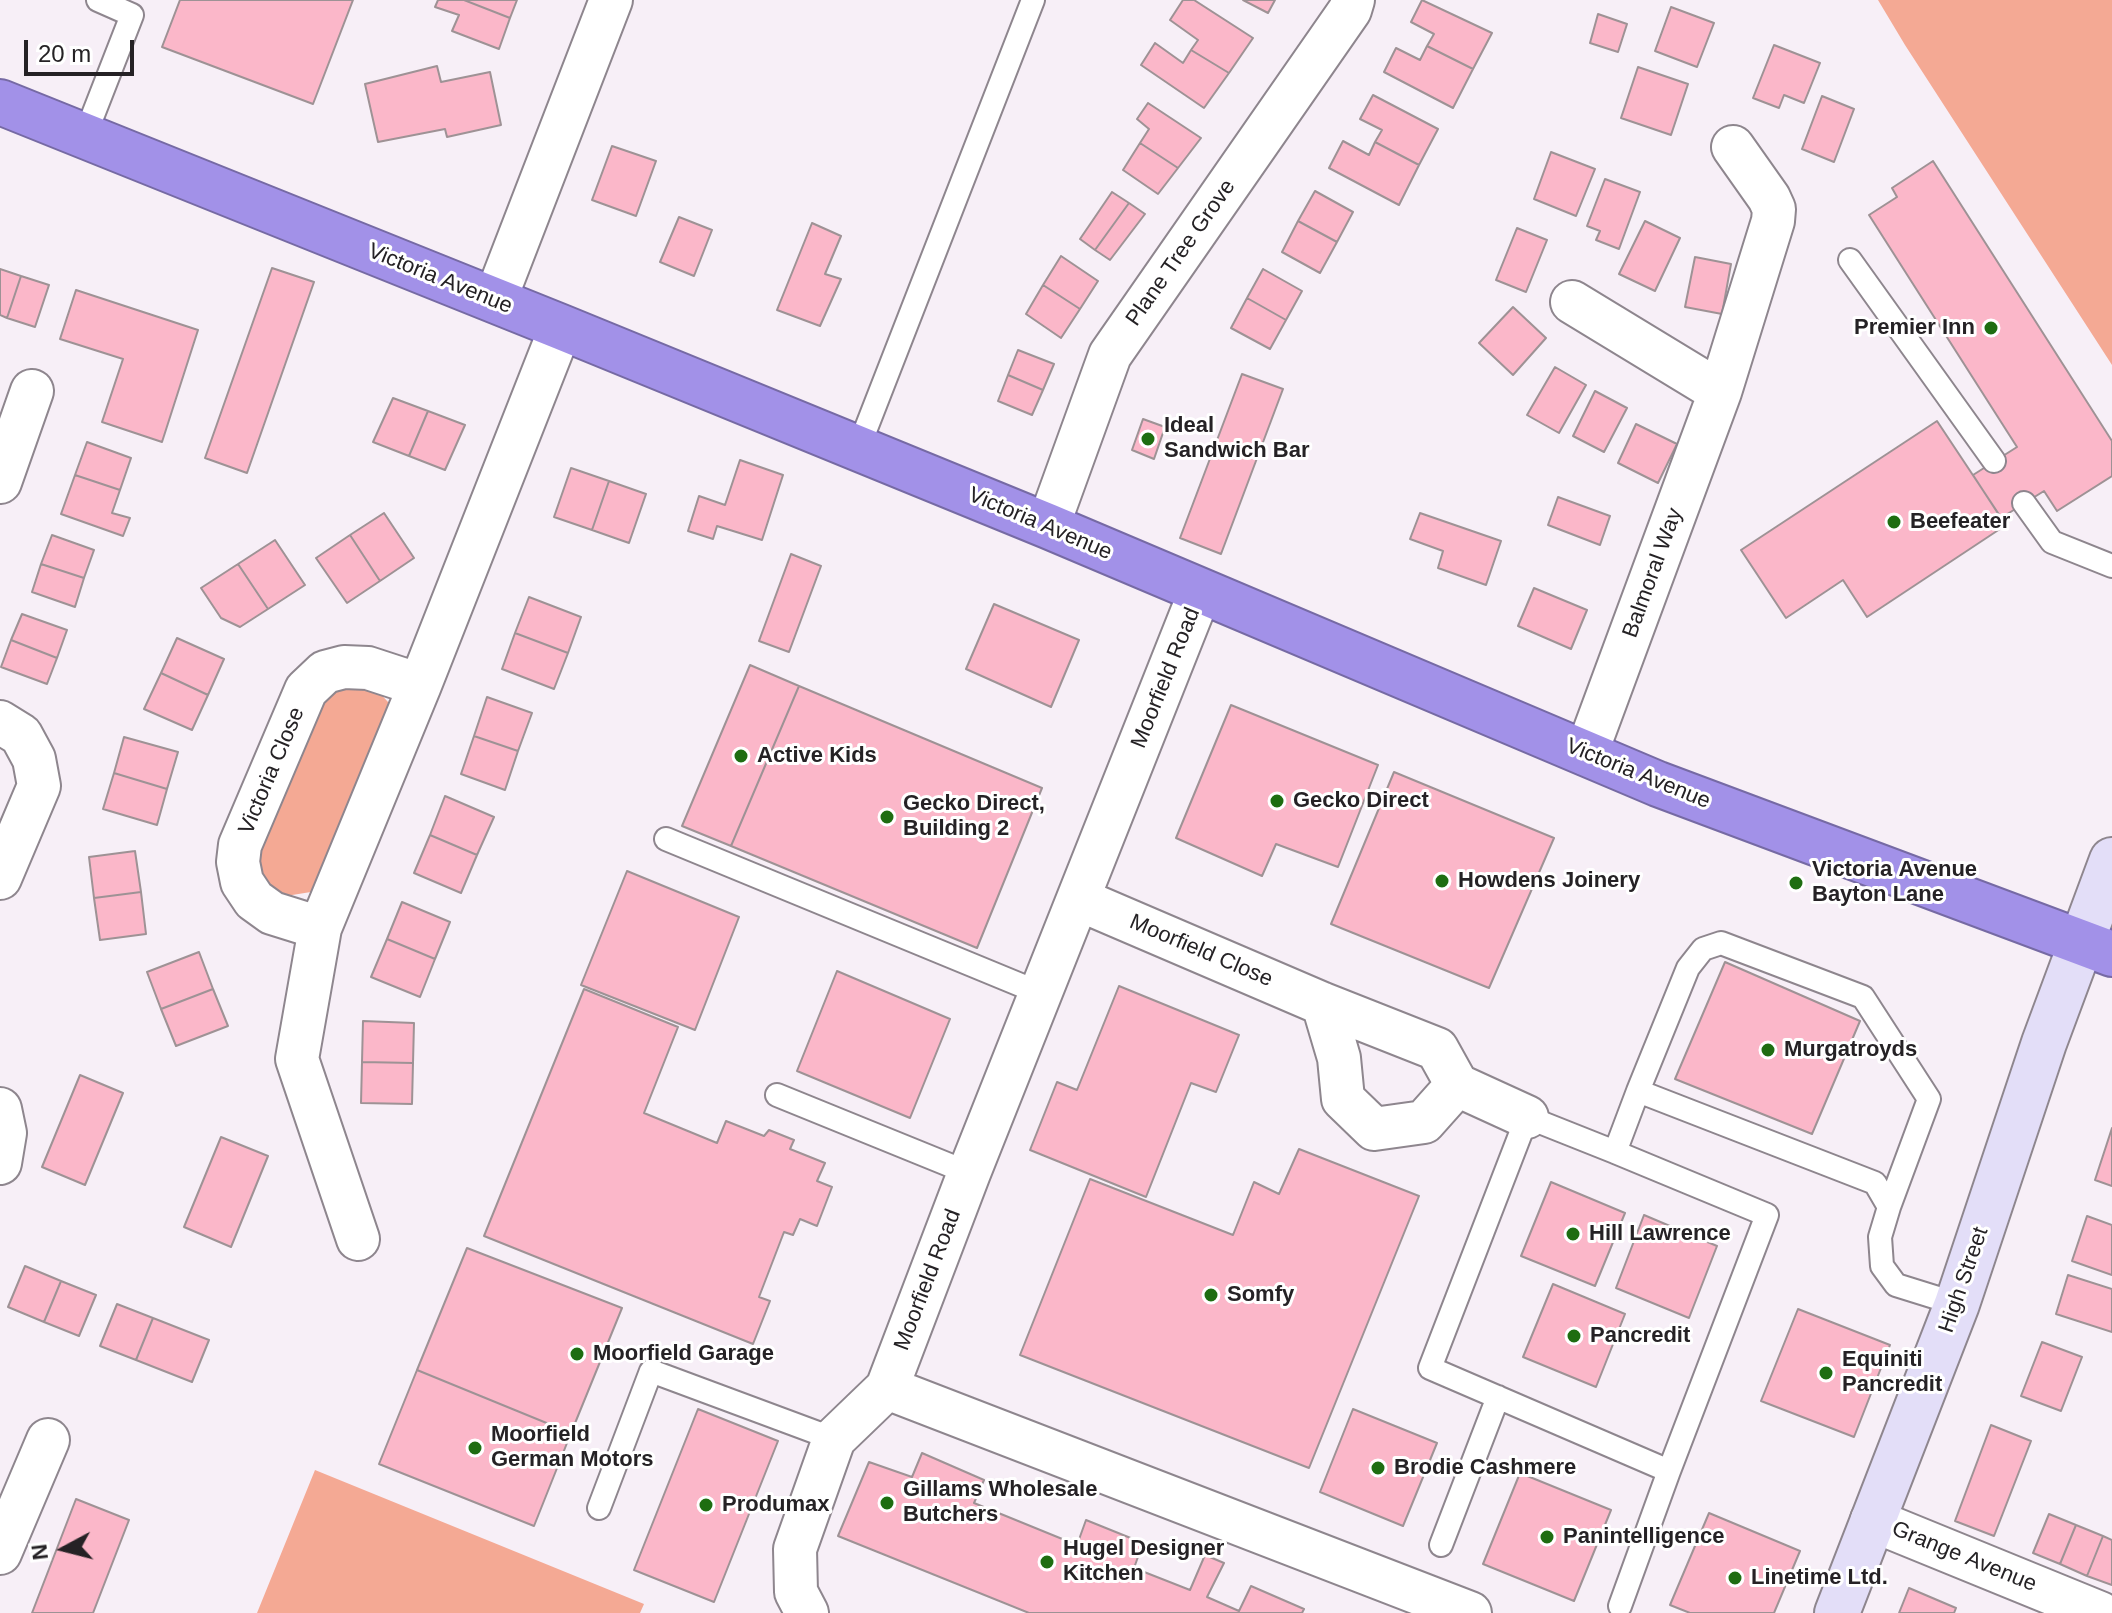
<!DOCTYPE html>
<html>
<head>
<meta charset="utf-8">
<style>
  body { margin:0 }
  #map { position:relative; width:2112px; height:1613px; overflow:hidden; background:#f7eff7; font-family:Arial,sans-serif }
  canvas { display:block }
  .north { position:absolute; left:24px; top:1509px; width:80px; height:80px; -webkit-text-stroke:6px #fff; paint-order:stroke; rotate:263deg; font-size:22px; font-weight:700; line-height:32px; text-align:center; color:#252225 }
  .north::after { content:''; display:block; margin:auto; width:28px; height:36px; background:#252225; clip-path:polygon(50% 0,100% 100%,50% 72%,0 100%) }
  .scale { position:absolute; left:24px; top:40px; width:110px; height:36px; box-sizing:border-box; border:4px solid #252225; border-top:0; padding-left:10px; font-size:24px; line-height:28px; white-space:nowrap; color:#252225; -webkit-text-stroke:6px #fff; paint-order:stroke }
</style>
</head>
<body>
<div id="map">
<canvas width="2112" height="1613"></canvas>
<div class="north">N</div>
<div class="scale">20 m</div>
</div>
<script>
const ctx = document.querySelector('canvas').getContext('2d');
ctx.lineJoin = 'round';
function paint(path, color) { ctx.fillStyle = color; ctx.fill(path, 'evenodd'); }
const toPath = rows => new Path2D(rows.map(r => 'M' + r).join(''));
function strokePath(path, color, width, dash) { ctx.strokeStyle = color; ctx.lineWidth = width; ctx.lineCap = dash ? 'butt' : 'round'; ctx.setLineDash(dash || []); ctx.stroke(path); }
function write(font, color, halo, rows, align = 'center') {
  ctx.font = font + ' Arial,sans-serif'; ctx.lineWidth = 6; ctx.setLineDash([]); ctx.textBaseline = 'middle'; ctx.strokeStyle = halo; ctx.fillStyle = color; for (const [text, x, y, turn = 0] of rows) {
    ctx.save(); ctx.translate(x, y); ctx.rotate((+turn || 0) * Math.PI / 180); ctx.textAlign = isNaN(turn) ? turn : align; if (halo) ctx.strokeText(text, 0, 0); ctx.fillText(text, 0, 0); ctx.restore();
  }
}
const green = toPath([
  [1878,0,2112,0,2112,365,1905,45],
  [340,686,376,689,388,702,392,719,317,891,286,896,273,891,262,882,253,849,316,706],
  [315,1470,644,1604,640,1613,257,1613]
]);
const building = toPath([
  [180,0,353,0,313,104,162,47,180,0],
  [438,0,464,0,510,18,499,49,452,31,459,15,435,7,438,0],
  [464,0,517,0,510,18,464,0],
  [1183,0,1194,0,1253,38,1229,73,1191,50,1198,40,1170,20,1183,0],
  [1243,0,1275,0,1268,13,1243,0],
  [1422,0,1492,33,1473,69,1427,46,1434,34,1411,22,1422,0],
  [1671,7,1714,23,1697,67,1655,51,1671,7],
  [1598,14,1627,24,1618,52,1590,43,1598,14],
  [1155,43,1183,63,1191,50,1229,73,1204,108,1141,65,1155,43],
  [1774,45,1820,63,1804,103,1784,95,1779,108,1753,98,1774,45],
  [1427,46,1473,69,1453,108,1384,72,1396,48,1420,60,1427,46],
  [437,66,441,82,490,72,501,125,447,137,445,129,378,142,365,84,437,66],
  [1638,67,1688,84,1671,135,1621,118,1638,67],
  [1373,95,1438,129,1419,165,1375,142,1382,130,1360,119,1373,95],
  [1822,96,1854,109,1834,162,1802,149,1822,96],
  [1148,103,1201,138,1178,168,1140,143,1149,129,1137,119,1148,103],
  [1343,141,1369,155,1375,142,1419,165,1399,205,1329,168,1343,141],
  [1140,143,1178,168,1158,194,1123,170,1140,143],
  [612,146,656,161,636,216,592,200,612,146],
  [1551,152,1595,169,1576,216,1534,199,1551,152],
  [1933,161,2112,441,2112,476,2057,511,2044,491,2001,518,1973,475,2017,447,1869,215,1897,197,1892,188,1933,161],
  [1605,179,1640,192,1619,249,1596,240,1600,231,1587,226,1605,179],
  [1315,191,1353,212,1337,242,1298,221,1315,191],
  [1112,192,1129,203,1095,250,1080,239,1112,192],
  [1129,203,1145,214,1110,260,1095,250,1129,203],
  [679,217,712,230,694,276,660,262,679,217],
  [1298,221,1337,242,1320,273,1282,252,1298,221],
  [1645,221,1680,238,1655,291,1619,274,1645,221],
  [812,223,841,236,825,274,841,279,820,326,777,310,812,223],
  [1517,228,1547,240,1526,292,1496,280,1517,228],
  [1061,256,1098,281,1080,309,1043,285,1061,256],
  [1695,257,1731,264,1722,314,1685,307,1695,257],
  [272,268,314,282,247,473,205,458,272,268],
  [0,269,21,276,7,318,0,315,0,269],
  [1263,269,1302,291,1286,320,1247,298,1263,269],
  [21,276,49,285,35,327,7,318,21,276],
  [1043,285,1080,309,1061,338,1026,314,1043,285],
  [76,290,198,330,162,442,102,422,123,359,60,339,76,290],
  [1247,298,1286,320,1270,349,1231,328,1247,298],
  [1513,307,1546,338,1513,375,1479,343,1513,307],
  [1018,350,1054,364,1043,390,1008,375,1018,350],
  [1555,367,1586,385,1559,433,1527,415,1555,367],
  [1242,374,1283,389,1221,554,1180,538,1242,374],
  [1008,375,1043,390,1032,415,998,401,1008,375],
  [1595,391,1627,408,1604,452,1573,436,1595,391],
  [393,398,428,411,409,456,373,442,393,398],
  [428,411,465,425,445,470,409,456,428,411],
  [1143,419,1165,427,1154,459,1132,450,1143,419],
  [1937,421,2006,525,1867,617,1843,580,1786,618,1741,550,1937,421],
  [1636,424,1677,444,1658,483,1618,463,1636,424],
  [87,442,131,458,120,490,75,475,87,442],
  [740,460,783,475,762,540,717,526,713,539,688,531,699,496,725,505,740,460],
  [571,468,609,481,592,530,554,517,571,468],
  [75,475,120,490,112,513,130,518,123,536,61,514,75,475],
  [609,481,646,494,629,543,592,530,609,481],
  [1558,497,1610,516,1600,545,1548,525,1558,497],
  [384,513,414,558,380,581,350,535,384,513],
  [1420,513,1501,541,1486,585,1438,568,1443,551,1410,539,1420,513],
  [52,535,94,550,84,578,41,564,52,535],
  [350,535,380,581,347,603,316,558,350,535],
  [275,540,305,585,268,609,238,564,275,540],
  [791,554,821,566,789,652,759,641,791,554],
  [41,564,84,578,75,607,32,592,41,564],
  [238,564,268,609,240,627,221,618,201,588,238,564],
  [1534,588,1587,610,1571,649,1518,626,1534,588],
  [529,597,581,617,568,653,515,633,529,597],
  [994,604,1079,640,1051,707,966,669,994,604],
  [22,614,67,630,57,658,11,640,22,614],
  [515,633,568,653,554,689,502,669,515,633],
  [177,638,224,659,208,695,161,673,177,638],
  [11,640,57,658,47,684,1,667,11,640],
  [750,665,799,686,731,846,682,826,750,665],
  [161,673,208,695,192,730,144,709,161,673],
  [799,686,1042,788,977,948,731,846,799,686],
  [487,697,532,713,518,751,474,736,487,697],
  [1231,705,1378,765,1338,867,1276,844,1262,876,1176,838,1231,705],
  [474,736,518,751,505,790,461,774,474,736],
  [124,737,178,752,167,789,114,773,124,737],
  [1394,772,1554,838,1489,988,1331,924,1394,772],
  [114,773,167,789,157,825,103,809,114,773],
  [445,796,494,817,477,855,430,835,445,796],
  [430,835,477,855,461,893,414,873,430,835],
  [135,851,141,892,94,898,89,857,135,851],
  [627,871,739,917,695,1030,581,985,627,871],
  [141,892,146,934,100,940,94,898,141,892],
  [402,902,450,922,435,959,387,939,402,902],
  [387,939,435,959,420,997,371,977,387,939],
  [199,952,213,989,161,1009,147,972,199,952],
  [1725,962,1860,1021,1812,1134,1675,1079,1725,962],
  [837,971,950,1019,910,1118,797,1071,837,971],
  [1119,986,1239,1035,1216,1092,1191,1083,1146,1197,1030,1150,1057,1082,1077,1090,1119,986],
  [213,989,228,1026,176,1046,161,1009,213,989],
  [584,989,678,1027,644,1113,717,1143,726,1121,764,1136,769,1130,794,1140,790,1149,825,1163,817,1181,832,1187,817,1226,800,1219,793,1235,784,1232,759,1297,770,1301,753,1344,484,1236,584,989],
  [363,1021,414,1023,413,1063,362,1062,363,1021],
  [362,1062,413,1063,412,1104,361,1103,362,1062],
  [80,1075,123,1093,85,1185,42,1167,80,1075],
  [2112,1128,2112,1186,2095,1180,2112,1128],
  [221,1137,268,1156,231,1247,184,1227,221,1137],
  [1299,1149,1419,1196,1309,1468,1020,1355,1090,1179,1233,1235,1254,1182,1279,1194,1299,1149],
  [1551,1182,1625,1213,1595,1286,1521,1256,1551,1182],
  [1644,1215,1717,1246,1689,1318,1616,1288,1644,1215],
  [2087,1216,2112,1225,2112,1275,2072,1261,2087,1216],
  [467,1248,622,1308,571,1433,417,1370,467,1248],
  [25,1266,61,1281,44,1322,8,1307,25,1266],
  [2068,1275,2112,1289,2112,1332,2056,1314,2068,1275],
  [61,1281,96,1295,79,1336,44,1322,61,1281],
  [1553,1284,1625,1314,1596,1387,1523,1357,1553,1284],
  [117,1304,153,1318,136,1360,100,1346,117,1304],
  [1798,1309,1890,1345,1854,1437,1761,1401,1798,1309],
  [153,1318,209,1340,192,1382,136,1360,153,1318],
  [2042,1342,2082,1357,2061,1411,2021,1396,2042,1342],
  [417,1370,571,1433,534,1526,379,1464,417,1370],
  [698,1409,778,1441,714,1602,634,1570,698,1409],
  [1353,1409,1437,1443,1403,1526,1320,1492,1353,1409],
  [1991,1425,2031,1441,1994,1536,1955,1521,1991,1425],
  [922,1453,984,1480,974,1503,1077,1545,1086,1520,1143,1543,1134,1568,1190,1590,1205,1555,1224,1563,1207,1597,1239,1611,1251,1586,1304,1609,1302,1613,1029,1613,838,1536,869,1462,912,1477,922,1453],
  [1520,1473,1611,1510,1574,1601,1483,1564,1520,1473],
  [76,1499,129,1520,93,1613,32,1613,76,1499],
  [1709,1513,1800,1551,1774,1613,1690,1613,1670,1605,1709,1513],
  [2049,1514,2076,1525,2060,1564,2033,1553,2049,1514],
  [2076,1525,2103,1536,2087,1576,2060,1564,2076,1525],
  [2103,1536,2112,1540,2112,1585,2087,1576,2103,1536],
  [1909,1588,1956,1608,1954,1613,1899,1613,1909,1588]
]);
const lane = toPath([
  [84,138,132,15,98,0],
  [1850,260,1994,461],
  [858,449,1033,0],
  [2024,503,2052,542,2112,566],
  [666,839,1040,993],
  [777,1095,969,1173],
  [1615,1152,1767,1215,1669,1471,1430,1368,1527,1117,1615,1152,1638,1091],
  [1889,1207,1875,1183,1638,1091,1688,968,1703,949,1721,943,1863,997,1929,1099,1889,1207,1880,1237,1882,1266,1896,1285,1957,1304],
  [599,1508,651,1371,834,1439],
  [1441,1545,1498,1397],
  [1620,1606,1669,1471]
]);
const street = toPath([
  [495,300,611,0],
  [1572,302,1720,392],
  [0,482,32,391],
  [1048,526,1110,355,1350,10,1353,0],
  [1200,592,969,1173,887,1388,1470,1613],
  [0,722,21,735,34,759,39,786,0,878],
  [1586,754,1720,392,1773,221,1774,209,1769,198,1733,147],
  [1078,899,1323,1004,1437,1049,1457,1085,1527,1117],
  [320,928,272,913,254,900,242,882,238,862,240,845,306,690,325,672,344,667,368,668,420,685],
  [1323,1004,1339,1058,1343,1099,1374,1129,1424,1122,1457,1085],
  [0,1109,5,1133,0,1163],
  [358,1239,297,1059,320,928,420,685,561,327],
  [1872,1520,2100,1613],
  [0,1553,48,1440],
  [807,1613,796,1592,795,1549,834,1439,887,1388]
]);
const secondary = toPath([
  [1837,1613,1957,1304,2044,1043,2112,860]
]);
const highway = toPath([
  [0,102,561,327,1048,526,1658,784,2112,954]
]);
const markers = [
  [1991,328,8,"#1e6d11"],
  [1148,439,8,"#1e6d11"],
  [1894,522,8,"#1e6d11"],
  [741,756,8,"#1e6d11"],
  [1277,801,8,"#1e6d11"],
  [887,817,8,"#1e6d11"],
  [1442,881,8,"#1e6d11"],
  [1796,883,8,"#1e6d11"],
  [1768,1050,8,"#1e6d11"],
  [1573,1234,8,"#1e6d11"],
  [1211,1295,8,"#1e6d11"],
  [1574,1336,8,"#1e6d11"],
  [577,1354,8,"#1e6d11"],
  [1826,1373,8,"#1e6d11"],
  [475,1448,8,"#1e6d11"],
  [1378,1468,8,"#1e6d11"],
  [887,1503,8,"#1e6d11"],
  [706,1505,8,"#1e6d11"],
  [1547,1537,8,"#1e6d11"],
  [1047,1562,8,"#1e6d11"],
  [1735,1578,8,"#1e6d11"]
];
const streetNames = [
  ["Plane Tree Grove",1181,253,-55],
  ["Victoria Avenue",440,279,22],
  ["Victoria Avenue",1040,524,23],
  ["Balmoral Way",1653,573,-70],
  ["Moorfield Road",1166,678,-68],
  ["Victoria Close",272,771,-67],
  ["Victoria Avenue",1638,774,22],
  ["Moorfield Close",1201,951,23],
  ["Moorfield Road",928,1280,-69],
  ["High Street",1964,1280,-71],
  ["Grange Avenue",1964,1557,22]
];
const poiNames = [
  ["Premier Inn",1975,328,"right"],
  ["Ideal",1164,426],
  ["Sandwich Bar",1164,451],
  ["Beefeater",1910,522],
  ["Active Kids",757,756],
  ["Gecko Direct",1293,801],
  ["Gecko Direct,",903,804],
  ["Building 2",903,829],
  ["Victoria Avenue",1812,870],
  ["Bayton Lane",1812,895],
  ["Howdens Joinery",1458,881],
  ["Murgatroyds",1784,1050],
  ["Hill Lawrence",1589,1234],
  ["Somfy",1227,1295],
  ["Pancredit",1590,1336],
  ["Moorfield Garage",593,1354],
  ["Equiniti",1842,1360],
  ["Pancredit",1842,1385],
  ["Moorfield",491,1435],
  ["German Motors",491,1460],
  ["Brodie Cashmere",1394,1468],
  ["Gillams Wholesale",903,1490],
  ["Butchers",903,1515],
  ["Produmax",722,1505],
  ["Panintelligence",1563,1537],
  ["Hugel Designer",1063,1549],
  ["Kitchen",1063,1574],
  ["Linetime Ltd.",1751,1578]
];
paint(green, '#f4a994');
paint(building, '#fbb7c9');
strokePath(building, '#9e9295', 2);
strokePath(lane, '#8e868e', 26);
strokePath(street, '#8e868e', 46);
strokePath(secondary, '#8e868e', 48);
strokePath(highway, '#766aa4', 48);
strokePath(lane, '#fff', 22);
strokePath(street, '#fff', 42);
strokePath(secondary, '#e3def8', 44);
strokePath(highway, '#a291e8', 44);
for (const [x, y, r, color] of markers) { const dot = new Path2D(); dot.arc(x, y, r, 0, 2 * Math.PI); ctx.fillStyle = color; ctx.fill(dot); strokePath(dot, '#fff', 3); }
write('22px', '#252225', '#fff', streetNames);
write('bold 22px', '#252225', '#fff', poiNames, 'left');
</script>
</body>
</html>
